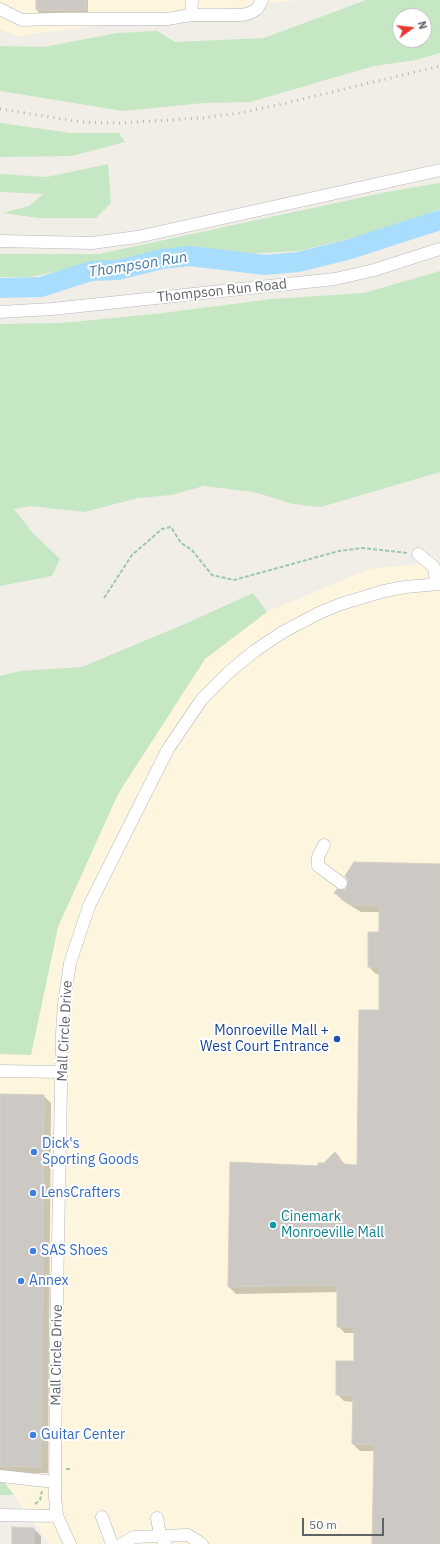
<!DOCTYPE html>
<html>
<head>
<meta charset="utf-8">
<style>
  body { margin:0 }
  #map { position:relative; width:440px; height:1544px; overflow:hidden; background:#f0eee7; font-family:"IBM Plex Sans",sans-serif }
  canvas { display:block }
  .north { position:absolute; left:392px; top:8px; width:40px; height:40px; box-sizing:border-box; background:#fff; border:1px solid #bfc1c2; border-radius:50%; rotate:75deg; font-size:11px; font-weight:700; line-height:16px; text-align:center; color:#5e6367 }
  .north::after { content:''; display:block; margin:auto; width:14px; height:18px; background:#e83935; clip-path:polygon(50% 0,100% 100%,50% 72%,0 100%) }
  .scale { position:absolute; left:302px; top:1518px; width:82px; height:18px; box-sizing:border-box; border:2px solid #5e6367; border-top:0; padding-left:5px; font-size:12px; line-height:14px; white-space:nowrap; color:#5e6367; -webkit-text-stroke:3px #fff; paint-order:stroke }
</style>
</head>
<body>
<div id="map">
<canvas width="440" height="1544"></canvas>
<div class="north">N</div>
<div class="scale">50 m</div>
</div>
<script>
const ctx = document.querySelector('canvas').getContext('2d');
ctx.lineJoin = 'round';
function paint(path, color) { ctx.fillStyle = color; ctx.fill(path, 'evenodd'); }
const toPath = rows => new Path2D(rows.map(r => 'M' + r).join(''));
function strokePath(path, color, width, dash) { ctx.strokeStyle = color; ctx.lineWidth = width; ctx.lineCap = dash ? 'butt' : 'round'; ctx.setLineDash(dash || []); ctx.stroke(path); }
function write(font, color, halo, rows, align = 'center') {
  ctx.font = font + ' "IBM Plex Sans",sans-serif'; ctx.lineWidth = 4; ctx.setLineDash([]); ctx.textBaseline = 'middle'; ctx.strokeStyle = halo; ctx.fillStyle = color; for (const [text, x, y, turn = 0] of rows) {
    ctx.save(); ctx.translate(x, y); ctx.rotate((+turn || 0) * Math.PI / 180); ctx.textAlign = isNaN(turn) ? turn : align; if (halo) ctx.strokeText(text, 0, 0); ctx.fillText(text, 0, 0); ctx.restore();
  }
}
const commercial = toPath([
  [0,0,297,0,17,36,0,29],
  [440,562,440,1544,50,1544,4,1482,0,1481,0,1054,31,1054,58,927,118,794,205,659,267,612,369,569]
]);
const green = toPath([
  [366,0,440,0,440,53,416,60,374,66,250,102,204,103,123,111,0,91,0,46,44,47,117,33,157,31,175,42,264,38],
  [400,16,424,16,424,40,400,40],
  [0,123,71,133,119,133,125,142,72,156,0,157],
  [108,164,111,203,96,218,39,218,3,213,29,206,43,194,0,192,0,174,47,177],
  [440,183,440,209,370,234,298,251,244,254,194,248,119,261,78,267,30,277,0,277,0,254,99,254,387,192],
  [440,271,440,472,321,507,293,504,254,492,204,486,171,495,138,498,84,512,30,506,14,509,32,532,60,559,52,576,0,586,0,324,62,323,163,313,272,299,364,293],
  [253,593,267,612,205,659,118,794,58,927,31,1055,0,1054,0,676,20,671,82,667,187,623],
  [0,1481,4,1482,14,1495,0,1495]
]);
const shadow = toPath([
  [37,0,88,0,88,12,39,13,37,10],
  [440,865,440,1544,373,1544,375,1451,360,1451,353,1444,354,1402,344,1401,337,1394,355,1362,355,1333,345,1333,338,1326,338,1292,236,1294,229,1287,320,1167,335,1154,346,1165,358,1166,380,1011,380,974,376,974,369,967,380,933,380,912,361,912,342,900,335,893],
  [0,1095,44,1096,51,1103,48,1473,0,1473],
  [34,1529,41,1536,41,1544,13,1544]
]);
const river = toPath([
  [0,288,41,287,91,271,118,270,162,259,190,256,265,265,298,262,347,250,440,220]
]);
const building = toPath([
  [36,0,86,0,86,10,36,10,36,0],
  [354,862,440,864,440,1544,372,1544,374,1445,352,1444,353,1395,336,1395,336,1361,354,1361,354,1327,337,1327,337,1286,316,1285,228,1287,230,1162,318,1166,318,1163,324,1163,335,1152,340,1158,340,1164,357,1165,359,1010,379,1010,379,967,368,967,368,932,379,932,379,906,353,905,334,893,337,889,344,890,347,887,348,880,345,876,354,862],
  [0,1094,44,1095,41,1467,0,1466,0,1094],
  [12,1527,34,1528,34,1544,12,1544,12,1527]
]);
const path = toPath([
  [104,598,132,555,162,529,171,527,181,543,192,550,212,575,234,580,339,551,362,548,408,553],
  [66,1469,72,1469],
  [35,1504,40,1500,42,1491]
]);
const minor = toPath([
  [0,9,22,20,53,19,167,19,191,15,192,0],
  [191,15,242,15,250,13,257,9,262,0],
  [0,241,92,243,137,237,440,170],
  [0,312,52,309,335,279,374,270,440,249],
  [418,554,434,567,436,584],
  [324,845,318,857,318,866,341,883],
  [0,1071,62,1072],
  [0,1476,55,1482],
  [0,1515,57,1516],
  [102,1517,112,1544],
  [157,1518,160,1535,165,1544],
  [70,1544,57,1516,55,1497,56,1348,62,1034,64,1004,70,963,89,906,168,749,202,699,229,672,256,650,283,632,319,613,341,604,384,591,405,587,440,584],
  [122,1544,134,1537,188,1535,202,1544]
]);
const rail = toPath([
  [0,109,82,122,120,123,202,118,239,113,282,104,440,66]
]);
const markers = [
  [337,1039,4,"#1a4fb4"],
  [34,1152,4,"#3f7fe0"],
  [33,1193,4,"#3f7fe0"],
  [273,1225,4,"#0f9aa8"],
  [33,1251,4,"#3f7fe0"],
  [21,1281,4,"#3f7fe0"],
  [33,1435,4,"#3f7fe0"]
];
const streetNames = [
  ["Thompson Run Road",222,291,-6],
  ["Mall Circle Drive",65,1031,-87],
  ["Mall Circle Drive",57,1355,-89]
];
const transitNames = [
  ["Monroeville Mall +",329,1031],
  ["West Court Entrance",329,1047]
];
const shopNames = [
  ["Dick's",42,1144],
  ["Sporting Goods",42,1160],
  ["LensCrafters",41,1193],
  ["SAS Shoes",41,1251],
  ["Annex",29,1281],
  ["Guitar Center",41,1435]
];
const cultureNames = [
  ["Cinemark",281,1217],
  ["Monroeville Mall",281,1233]
];
const waterNames = [
  ["Thompson Run",138,265,-9]
];
paint(commercial, '#fef5de');
paint(green, '#c6e7c4');
paint(shadow, '#0003');
strokePath(river, '#a9ddfe', 20);
paint(building, '#ccc9c4');
strokePath(building, '#d5cfc5', 1);
strokePath(minor, '#b4b7bb', 13);
strokePath(path, '#9dc8a8', 2, [4, 2]);
strokePath(minor, '#fff', 12);
strokePath(rail, '#b5b6b7', 3, [1, 5]);
for (const [x, y, r, color] of markers) { const dot = new Path2D(); dot.arc(x, y, r, 0, 2 * Math.PI); ctx.fillStyle = color; ctx.fill(dot); strokePath(dot, '#fff', 1.5); }
write('14px', '#5e6367', '#fff', streetNames);
write('14px', '#164399', '#fff', transitNames, 'right');
write('14px', '#366cbe', '#fff', shopNames, 'left');
write('14px', '#0d838f', '#fff', cultureNames, 'left');
write('italic 15px', '#4179a9', '#fff', waterNames);
</script>
</body>
</html>
